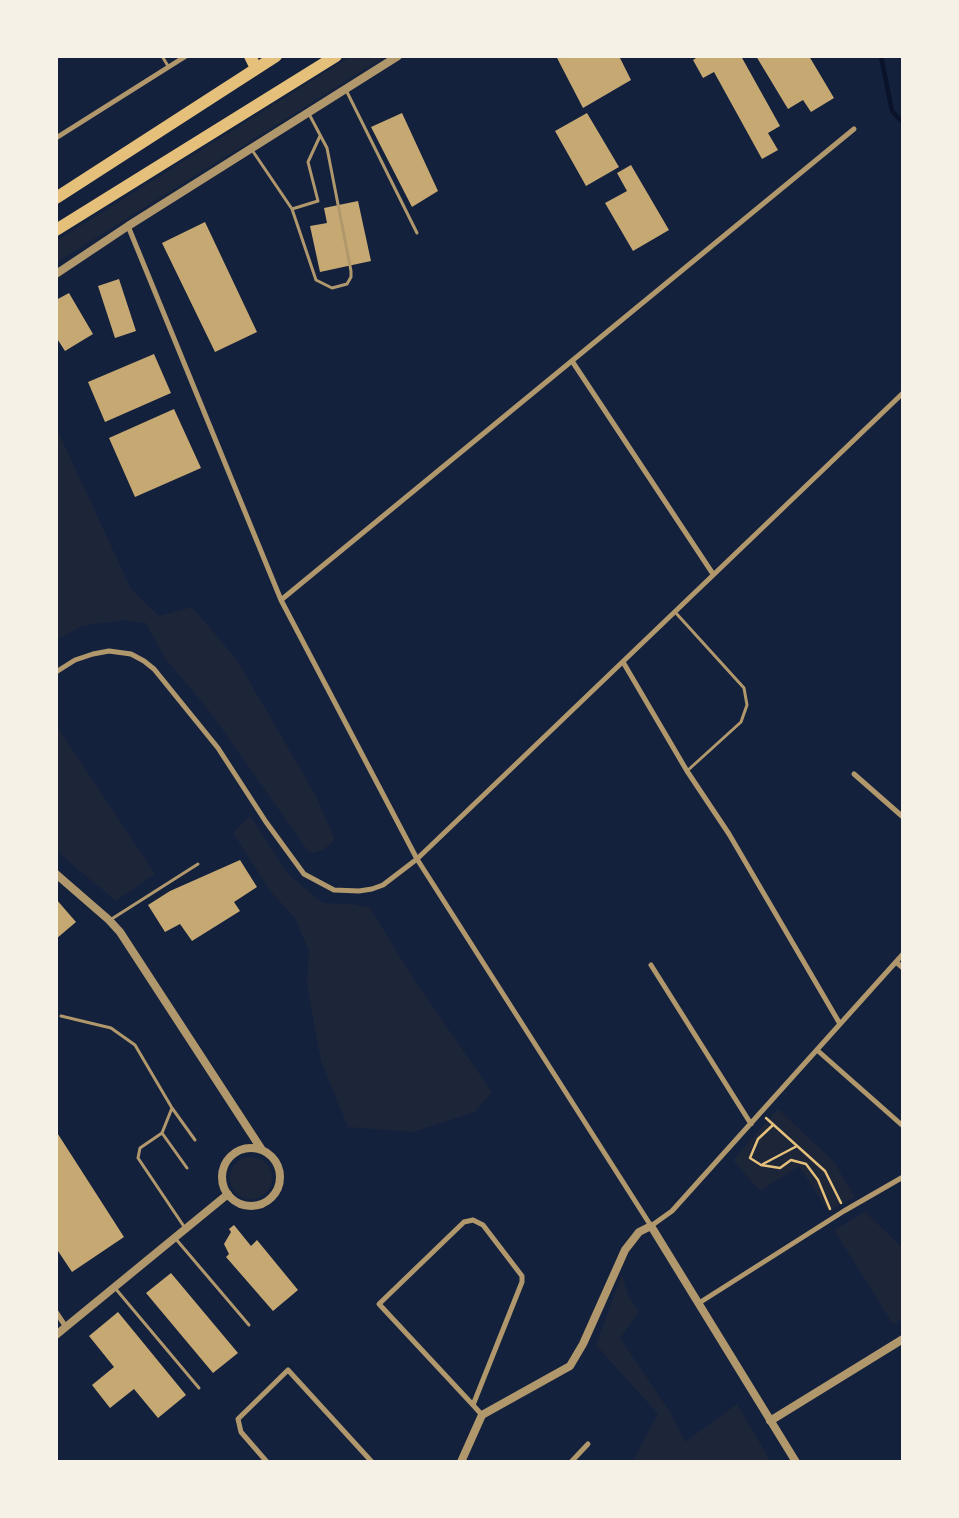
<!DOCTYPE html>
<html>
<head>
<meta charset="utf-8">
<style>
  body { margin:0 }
  #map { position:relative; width:959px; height:1518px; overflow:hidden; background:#14213d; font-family:"Asap Condensed",sans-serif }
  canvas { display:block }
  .frame { position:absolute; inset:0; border:58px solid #f6f1e7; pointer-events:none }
</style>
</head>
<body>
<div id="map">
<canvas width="959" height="1518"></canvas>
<div class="frame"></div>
</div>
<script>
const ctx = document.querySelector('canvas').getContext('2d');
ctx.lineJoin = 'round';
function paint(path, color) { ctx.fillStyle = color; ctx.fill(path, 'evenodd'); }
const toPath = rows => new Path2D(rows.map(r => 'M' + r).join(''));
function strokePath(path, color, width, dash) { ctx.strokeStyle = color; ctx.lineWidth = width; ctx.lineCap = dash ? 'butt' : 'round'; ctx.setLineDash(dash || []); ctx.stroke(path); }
const green = toPath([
  [351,56,386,56,56,263,56,241],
  [56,427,131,589,159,616,192,607,237,660,315,794,335,840,323,850,313,853,308,851,211,713,164,657,146,623,123,620,82,626,56,640],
  [56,725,155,874,116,901,56,851],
  [250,816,288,874,323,903,353,904,370,908,415,981,492,1092,475,1112,413,1132,348,1127,321,1061,307,984,309,951,295,918,271,892,233,833],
  [778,1109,834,1162,855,1197,828,1211,799,1166,760,1191,733,1160],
  '230 1178a21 21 0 1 1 42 0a21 21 0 1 1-42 0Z',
  [865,1212,903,1248,903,1318,893,1324,834,1230],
  [622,1274,628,1295,639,1312,620,1338,670,1412,685,1442,737,1404,771,1462,632,1462,658,1414,596,1345]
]);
const stream = toPath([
  [881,56,892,111,903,123]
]);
const building = toPath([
  [556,56,619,56,631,80,583,108],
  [699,56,741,56,780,126,768,133,778,150,762,159,714,72,703,78,693,60],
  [756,56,809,56,834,98,811,112,803,100,788,109],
  [402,113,438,191,412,207,371,127],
  [587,113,619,167,586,186,555,131],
  [631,165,669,230,633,251,605,203,627,191,617,173],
  [358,201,371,261,320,272,310,226,327,223,324,208],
  [205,222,257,332,215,352,162,243],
  [119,279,136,331,115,338,98,286],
  [69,293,93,334,65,351,56,337,56,300],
  [154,354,171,393,105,422,88,382],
  [174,409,201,468,135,497,109,438],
  [240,860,257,887,234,902,240,911,192,941,180,924,165,932,148,905,170,891],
  [56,899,76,922,56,939],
  [56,1131,124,1237,72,1272,56,1248],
  [234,1225,251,1246,257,1240,298,1290,273,1311,226,1257,229,1254,224,1244,231,1232,229,1229],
  [171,1273,238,1353,213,1373,146,1293],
  [118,1312,186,1395,158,1418,134,1389,110,1408,92,1385,114,1367,89,1336]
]);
const path = toPath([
  [766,1118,825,1171,841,1203],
  [773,1125,758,1139,750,1158,761,1165,780,1168,791,1160,806,1164,818,1180,830,1209],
  [763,1164,797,1146]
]);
const service = toPath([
  [162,56,168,66],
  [346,90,417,233],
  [252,150,292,209,316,280,332,288,347,284,351,277,351,271,327,148,309,114],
  [292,209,318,201,308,162,320,136],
  [675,612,744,688,747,705,741,722,687,771],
  [110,920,198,864],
  [61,1016,111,1028,135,1045,172,1108,195,1140],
  [172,1108,162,1133,140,1148,138,1158,185,1228],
  [162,1133,187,1168],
  [175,1238,249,1325],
  [115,1288,199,1388]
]);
const minor = toPath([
  [56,138,186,56],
  [128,226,281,600,417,859,651,1226,672,1211,903,954],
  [572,361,713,574],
  [281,600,854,129],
  [623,662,687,771,729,834,840,1024],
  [56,672,75,660,93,654,109,651,131,654,144,661,154,669,218,748,266,822,304,874,334,890,359,891,372,889,383,885,417,859,903,393],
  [854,774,903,817],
  [896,962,903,968],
  [651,965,751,1124],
  [817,1050,903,1126],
  [699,1303,844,1211,903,1177],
  [56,1312,66,1327],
  [473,1405,522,1282,522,1276,483,1225,473,1220,464,1222,379,1304,473,1405,482,1415],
  [267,1462,241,1432,238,1419,288,1370,372,1462],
  [571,1462,588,1444]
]);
const tertiary = toPath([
  [56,274,128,226,398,56],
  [56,874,109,920,120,932,262,1150],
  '222 1177a29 29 0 1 1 58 0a29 29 0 1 1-58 0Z',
  [56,1335,228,1194],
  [770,1421,903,1339],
  [461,1462,482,1415,570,1366,583,1344,625,1250,639,1232,651,1226,796,1462]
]);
const motorway = toPath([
  [250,56,256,68],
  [56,198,276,56],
  [56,230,336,56]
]);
paint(green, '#1d2539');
strokePath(stream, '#0b132b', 4.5);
paint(building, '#c6a872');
strokePath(path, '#e5c07b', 2.5);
strokePath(service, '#b1986c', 3);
strokePath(minor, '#b1986c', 5);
strokePath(tertiary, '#b1986c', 8);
strokePath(motorway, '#e5c07b', 12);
</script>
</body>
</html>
